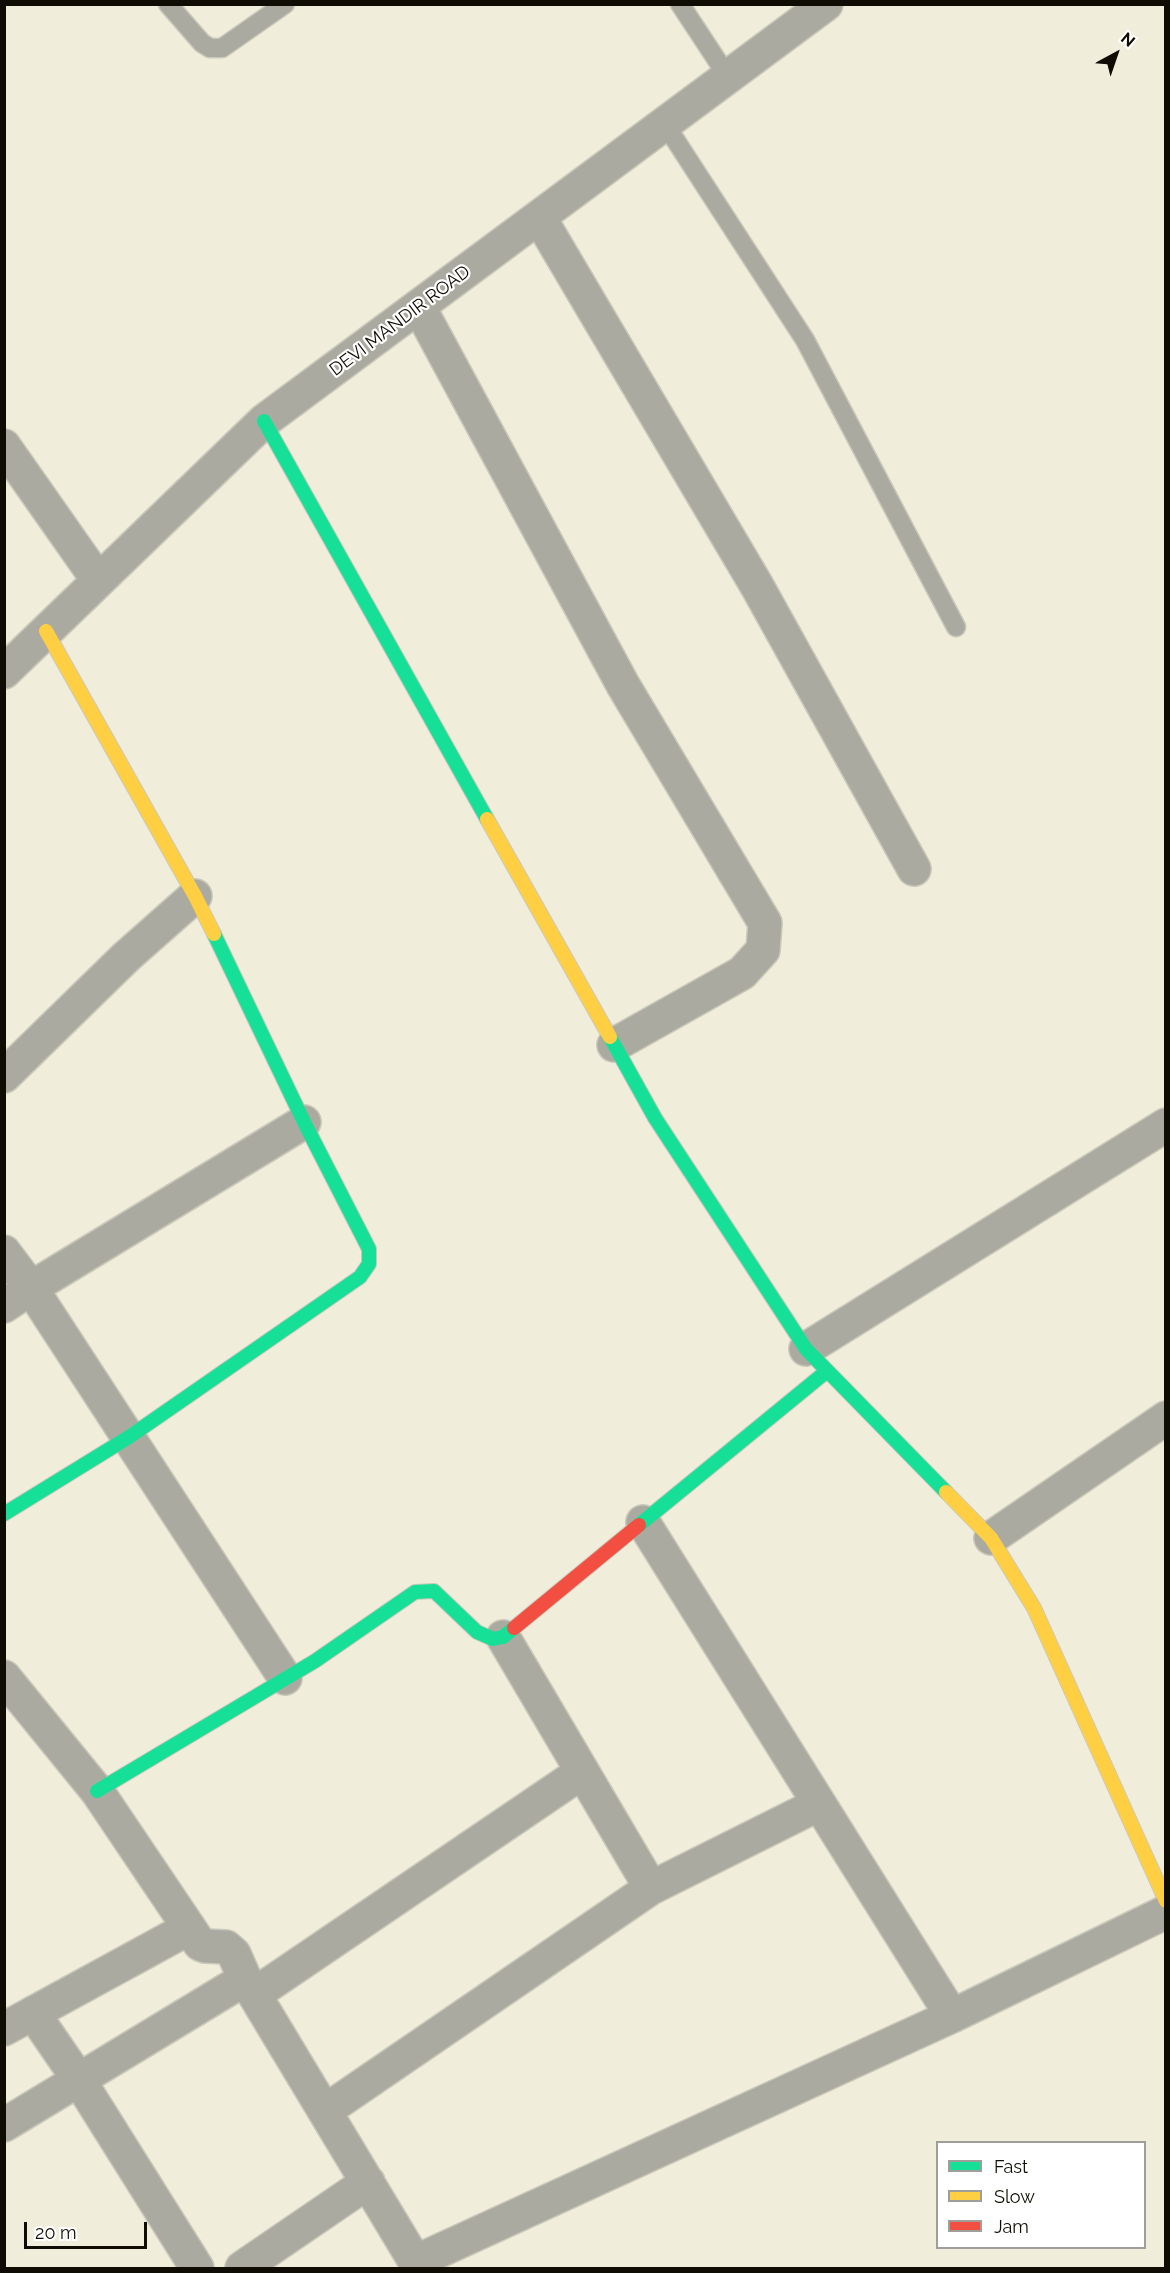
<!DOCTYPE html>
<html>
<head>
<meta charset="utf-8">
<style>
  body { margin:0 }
  #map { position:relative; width:1170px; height:2273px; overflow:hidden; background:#f0eedb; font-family:Raleway,sans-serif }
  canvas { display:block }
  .frame { position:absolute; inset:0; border:6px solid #0e0c03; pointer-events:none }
  .legend { position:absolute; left:936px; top:2141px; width:210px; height:108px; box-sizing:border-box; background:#fff; border:2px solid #9f9e9a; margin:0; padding:8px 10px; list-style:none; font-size:18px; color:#0e0c03 }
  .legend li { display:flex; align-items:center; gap:12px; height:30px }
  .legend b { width:30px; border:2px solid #9f9e9a }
  .north { position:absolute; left:1086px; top:24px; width:60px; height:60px; -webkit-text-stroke:4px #fff; paint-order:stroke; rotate:40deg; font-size:16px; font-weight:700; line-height:24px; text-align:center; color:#0e0c03 }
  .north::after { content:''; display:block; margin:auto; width:21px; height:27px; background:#0e0c03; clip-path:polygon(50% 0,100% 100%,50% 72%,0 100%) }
  .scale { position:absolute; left:24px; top:2222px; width:123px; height:27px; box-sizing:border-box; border:3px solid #0e0c03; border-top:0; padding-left:8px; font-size:18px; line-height:21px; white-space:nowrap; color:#0e0c03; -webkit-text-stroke:4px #fff; paint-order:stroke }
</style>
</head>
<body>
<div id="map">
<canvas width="1170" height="2273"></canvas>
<div class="frame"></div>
<ul class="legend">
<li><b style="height:8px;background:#16e098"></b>Fast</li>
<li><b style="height:8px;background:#ffcf43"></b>Slow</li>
<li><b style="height:8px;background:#f24e42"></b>Jam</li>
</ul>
<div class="north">N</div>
<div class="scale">20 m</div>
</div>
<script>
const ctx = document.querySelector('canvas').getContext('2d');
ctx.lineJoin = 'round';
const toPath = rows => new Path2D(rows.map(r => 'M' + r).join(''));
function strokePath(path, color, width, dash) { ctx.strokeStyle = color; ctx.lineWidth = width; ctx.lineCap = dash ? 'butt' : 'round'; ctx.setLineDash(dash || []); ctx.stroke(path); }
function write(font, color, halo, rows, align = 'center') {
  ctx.font = font + ' Raleway,sans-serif'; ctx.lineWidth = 4.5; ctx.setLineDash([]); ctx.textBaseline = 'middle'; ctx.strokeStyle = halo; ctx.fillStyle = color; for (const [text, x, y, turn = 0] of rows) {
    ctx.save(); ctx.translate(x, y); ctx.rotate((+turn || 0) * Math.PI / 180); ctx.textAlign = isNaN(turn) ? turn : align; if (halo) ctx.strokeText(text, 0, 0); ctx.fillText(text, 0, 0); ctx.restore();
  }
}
const lane = toPath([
  [168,4,202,43,210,48,222,48,285,4],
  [680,4,728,77],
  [665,124,805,340,956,627]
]);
const street = toPath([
  [539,217,757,586,914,869],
  [419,307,623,685,765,923,763,950,742,973,614,1045],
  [4,446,98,580],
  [4,672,264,421,826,4],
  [4,1076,126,957,195,896],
  [4,1252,31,1288,285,1678],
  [4,1306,31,1288,304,1122],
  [806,1349,1166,1125],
  [643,1522,952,2016],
  [991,1538,1166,1418],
  [503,1637,651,1888],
  [4,1677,97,1791,200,1944,205,1946,226,1947,234,1954,245,1979,419,2268],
  [255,1994,582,1772],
  [33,2013,79,2080,197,2268],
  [4,2029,189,1928],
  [325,2111,651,1888,819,1804],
  [4,2125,245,1979],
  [415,2262,952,2016,1166,1912],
  [242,2268,368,2182]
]);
const fast = toPath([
  [264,421,487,819],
  [610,1037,655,1118,806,1349,946,1492],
  [4,1514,129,1437,360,1277,369,1264,369,1249,304,1122,214,934],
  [639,1525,827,1371],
  [97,1791,315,1661,415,1592,434,1591,477,1632,493,1639,503,1637,514,1628]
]);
const slow = toPath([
  [46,631,195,896,214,934],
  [487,819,610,1037],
  [946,1492,991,1538,1034,1608,1166,1901]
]);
const jam = toPath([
  [514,1628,639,1525]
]);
const streetNames = [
  ["DEVI MANDIR ROAD",400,321,-37]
];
strokePath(lane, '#cac8ba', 21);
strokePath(street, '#cac8ba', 36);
strokePath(fast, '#cac8ba', 16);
strokePath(slow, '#cac8ba', 16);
strokePath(jam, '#cac8ba', 16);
strokePath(lane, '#abaaa0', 18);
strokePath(street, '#abaaa0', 33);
strokePath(fast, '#16e098', 14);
strokePath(slow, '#ffcf43', 14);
strokePath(jam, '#f24e42', 14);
write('18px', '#0e0c03', '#fff', streetNames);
</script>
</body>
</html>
